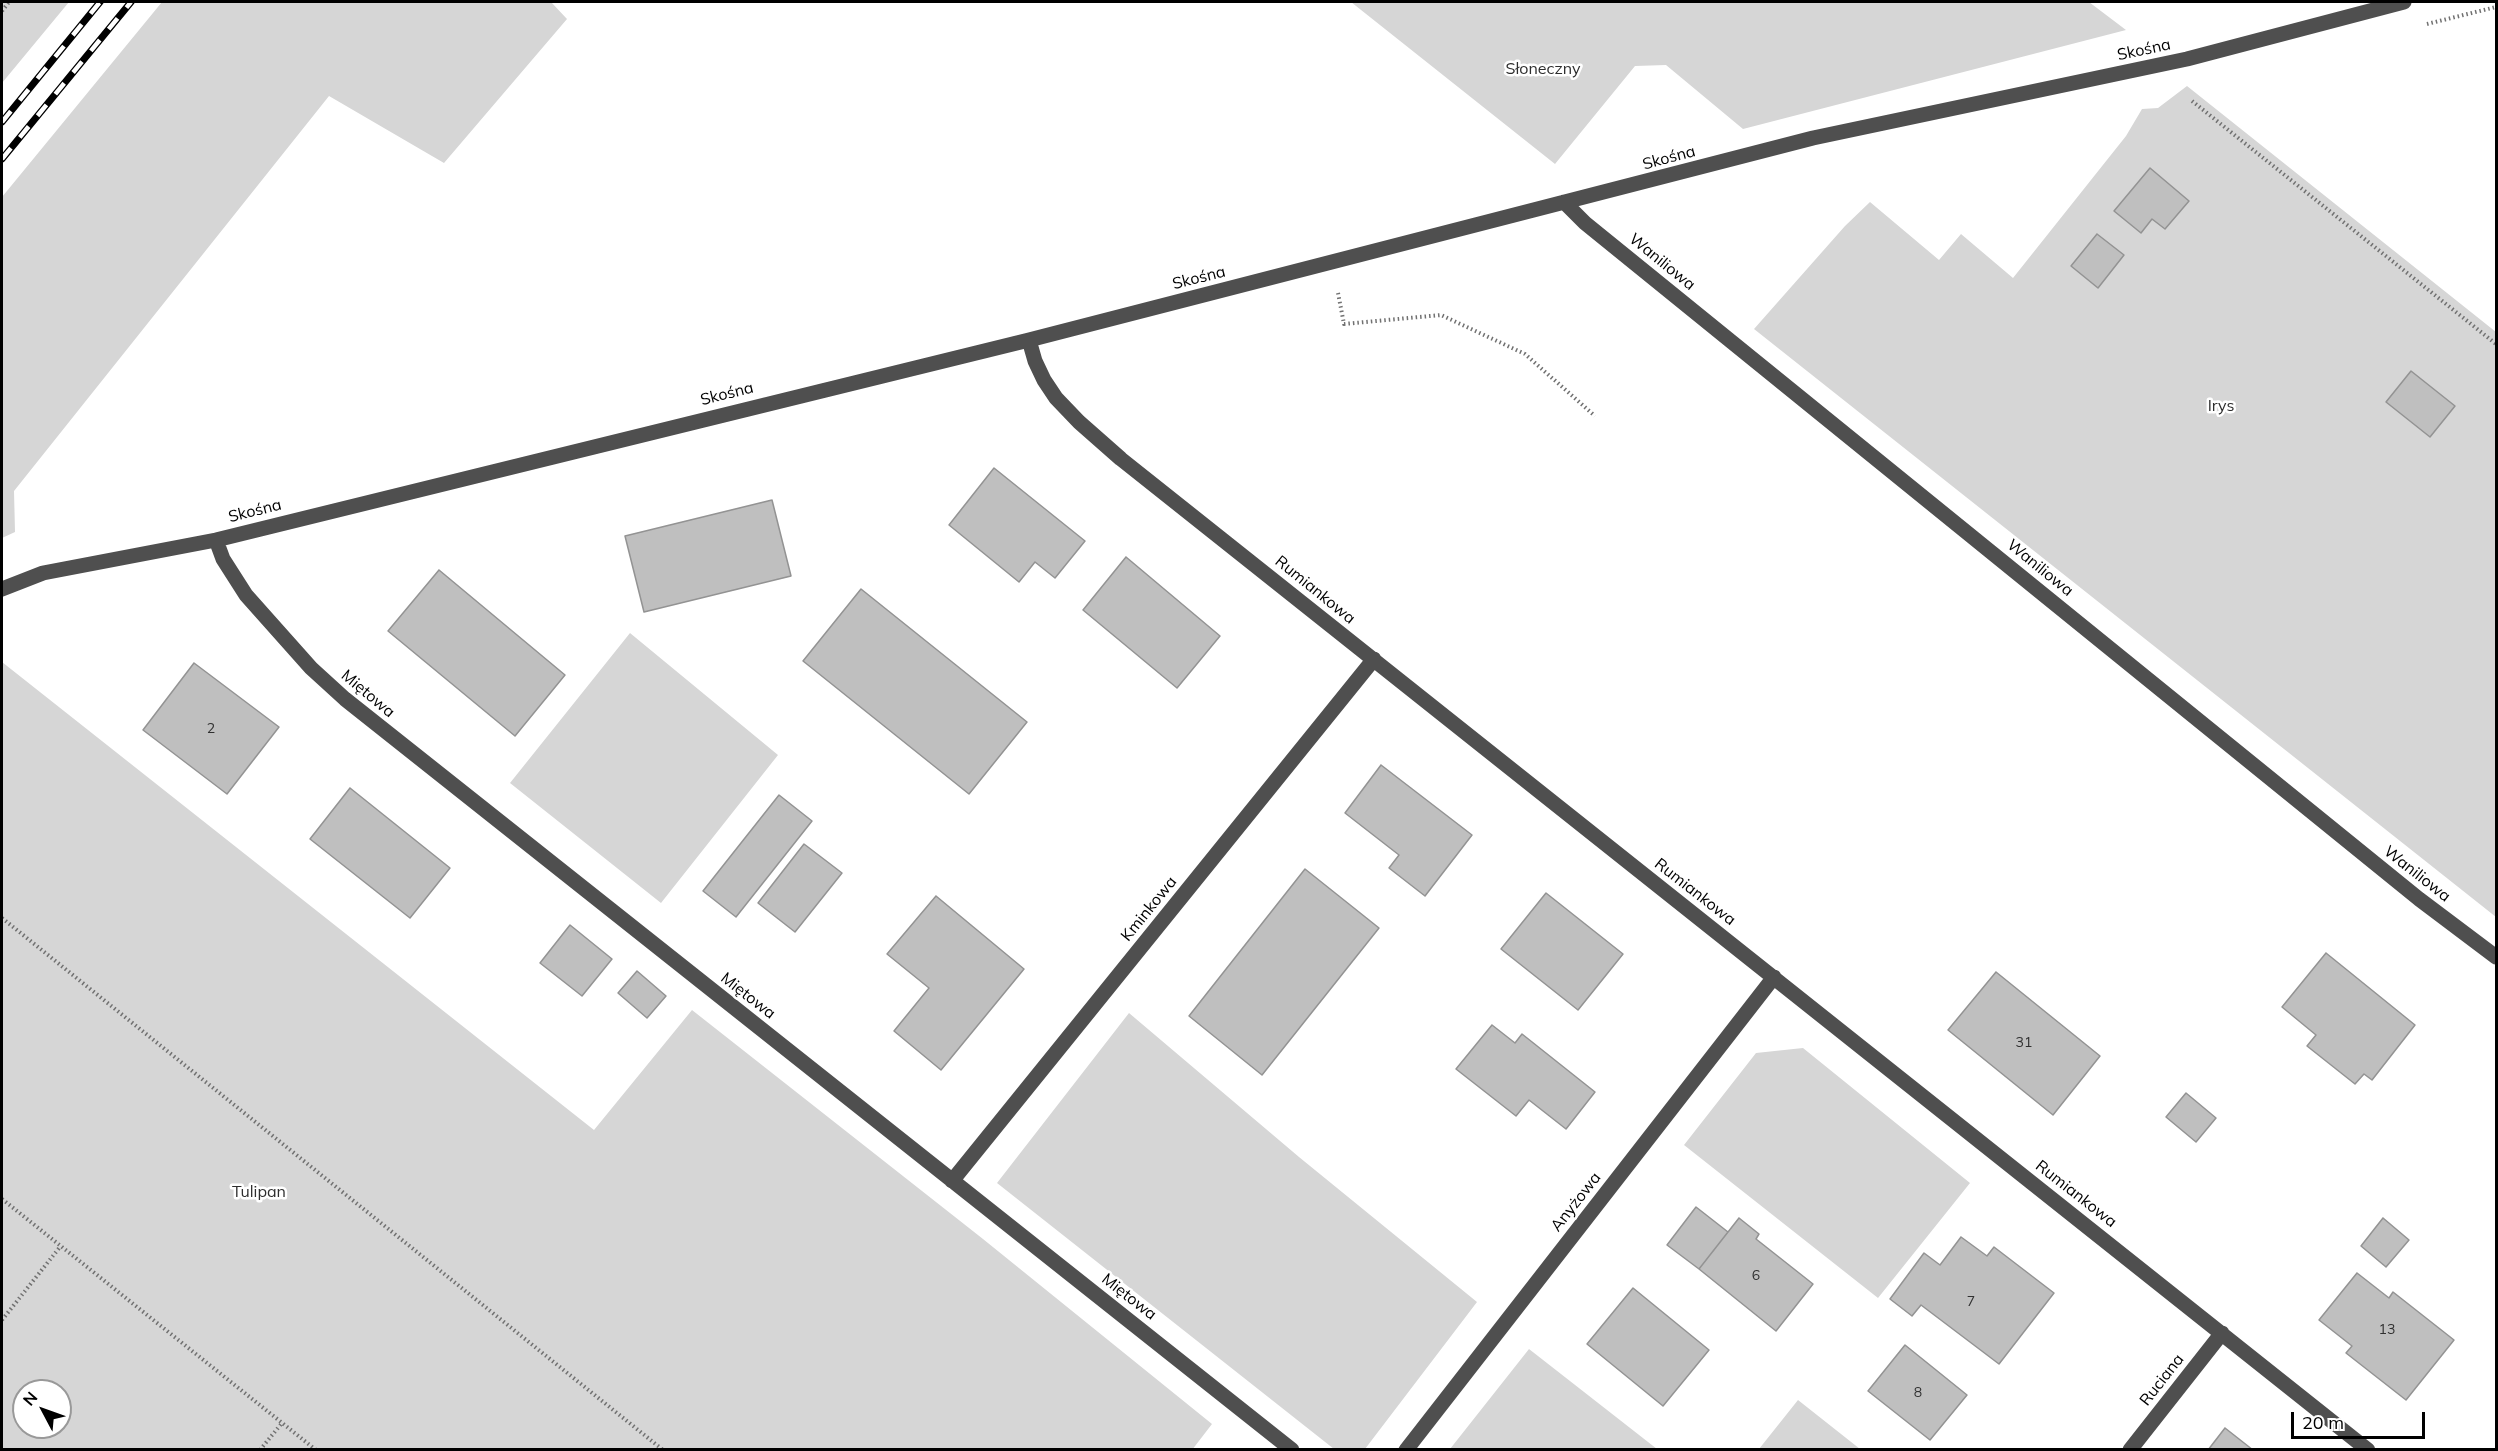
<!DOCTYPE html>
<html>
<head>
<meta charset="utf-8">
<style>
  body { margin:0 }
  #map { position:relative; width:2498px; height:1451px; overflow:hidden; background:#fff; font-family:Mulish,sans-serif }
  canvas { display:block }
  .frame { position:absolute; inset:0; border:3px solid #000; pointer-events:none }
  .north { position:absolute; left:12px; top:1379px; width:60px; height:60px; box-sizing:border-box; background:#fff; border:2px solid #999; border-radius:50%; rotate:311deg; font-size:16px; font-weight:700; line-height:24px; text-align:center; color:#000 }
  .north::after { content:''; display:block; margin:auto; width:21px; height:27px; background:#000; clip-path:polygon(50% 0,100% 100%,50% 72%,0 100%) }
  .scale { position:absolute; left:2291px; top:1412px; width:134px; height:27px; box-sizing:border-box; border:3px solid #000; border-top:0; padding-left:8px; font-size:18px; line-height:21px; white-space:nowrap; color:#000; -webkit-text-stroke:4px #fff; paint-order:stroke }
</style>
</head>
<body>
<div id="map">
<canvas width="2498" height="1451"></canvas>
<div class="frame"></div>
<div class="north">N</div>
<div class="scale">20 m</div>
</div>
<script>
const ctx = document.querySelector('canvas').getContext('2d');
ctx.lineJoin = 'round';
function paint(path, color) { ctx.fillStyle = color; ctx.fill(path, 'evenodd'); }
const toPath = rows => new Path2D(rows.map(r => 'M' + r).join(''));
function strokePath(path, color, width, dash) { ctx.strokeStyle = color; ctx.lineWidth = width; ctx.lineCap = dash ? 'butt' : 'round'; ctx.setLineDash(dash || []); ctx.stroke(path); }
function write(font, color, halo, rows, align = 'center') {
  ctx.font = font + ' Mulish,sans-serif'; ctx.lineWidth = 5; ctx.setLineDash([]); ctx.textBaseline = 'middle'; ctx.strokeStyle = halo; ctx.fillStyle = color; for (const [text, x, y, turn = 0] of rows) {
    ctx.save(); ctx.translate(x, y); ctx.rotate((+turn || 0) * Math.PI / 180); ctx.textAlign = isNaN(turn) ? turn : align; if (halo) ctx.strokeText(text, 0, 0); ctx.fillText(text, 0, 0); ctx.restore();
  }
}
const green = toPath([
  [2,2,69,2,2,83],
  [162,2,551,2,567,19,444,163,329,96,14,491,15,532,2,538,2,197],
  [1351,2,2089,2,2126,30,1743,129,1666,65,1635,66,1555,164],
  [2187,86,2496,332,2496,917,1754,329,1845,226,1870,202,1939,260,1961,234,2013,278,2126,136,2142,109,2158,108],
  [630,633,778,755,661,903,510,783],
  [2,662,594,1130,692,1010,983,1239,1212,1424,1192,1450,2,1449],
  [24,1391,60,1391,60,1427,24,1427],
  [1129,1013,1299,1157,1477,1302,1365,1449,1334,1449,997,1183],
  [1803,1048,1970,1183,1878,1298,1684,1145,1756,1053],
  [1529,1349,1657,1449,1450,1449],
  [1798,1400,1860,1449,1759,1449]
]);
const building = toPath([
  [2150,168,2189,201,2165,229,2152,219,2141,233,2114,211,2150,168],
  [2097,234,2124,255,2098,288,2071,266,2097,234],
  [2411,371,2455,406,2430,437,2386,402,2411,371],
  [994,468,1085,541,1055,578,1035,562,1019,582,949,525,994,468],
  [772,500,791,576,644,612,625,536,772,500],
  [1126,557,1220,636,1177,688,1083,610,1126,557],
  [439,570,565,675,515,736,388,631,439,570],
  [861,589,1027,722,969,794,803,661,861,589],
  [194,663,279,727,227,794,143,730,194,663],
  [1381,765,1472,835,1425,896,1389,868,1399,855,1345,813,1381,765],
  [350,788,450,868,410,918,310,839,350,788],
  [779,795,812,821,736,917,703,891,779,795],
  [804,844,842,873,795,932,758,903,804,844],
  [1305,869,1379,928,1262,1075,1189,1016,1305,869],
  [1546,893,1623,954,1578,1010,1501,949,1546,893],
  [936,896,1024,969,941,1070,894,1031,929,988,887,954,936,896],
  [570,925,612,959,582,996,540,963,570,925],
  [2326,953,2415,1025,2372,1080,2364,1074,2355,1084,2307,1046,2316,1035,2282,1007,2326,953],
  [637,971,666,996,647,1018,618,993,637,971],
  [1996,972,2100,1056,2053,1115,1948,1030,1996,972],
  [1492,1025,1515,1043,1522,1034,1595,1092,1566,1129,1529,1100,1516,1116,1456,1069,1492,1025],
  [2186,1093,2216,1118,2196,1142,2166,1117,2186,1093],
  [1696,1207,1728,1232,1699,1269,1667,1245,1696,1207],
  [1739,1218,1759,1234,1756,1239,1813,1284,1776,1331,1699,1269,1739,1218],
  [2383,1218,2409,1240,2386,1267,2361,1246,2383,1218],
  [1961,1237,1987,1256,1994,1247,2054,1293,1999,1364,1921,1305,1912,1316,1890,1299,1924,1253,1940,1265,1961,1237],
  [2357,1273,2389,1298,2393,1292,2454,1340,2406,1400,2346,1353,2352,1346,2319,1320,2357,1273],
  [1633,1288,1709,1350,1663,1406,1587,1344,1633,1288],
  [1905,1345,1967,1395,1930,1440,1868,1391,1905,1345],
  [2225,1428,2253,1450,2208,1450,2225,1428]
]);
const path = toPath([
  [2,11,9,2],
  [2427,24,2496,7],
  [2192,101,2496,344],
  [1338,293,1344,324,1441,315,1525,354,1595,416],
  [2,918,663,1450],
  [2,1199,316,1450],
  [2,1320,60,1247],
  [260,1450,282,1423]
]);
const minor = toPath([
  [1564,202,1585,223,2419,899,2496,957],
  [1029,340,1035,361,1044,380,1056,398,1079,422,1121,459,2368,1450],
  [216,540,223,559,246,595,311,668,345,699,1292,1450],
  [2,589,43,573,216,540,1029,340,1813,138,2187,59,2404,2],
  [952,1181,1374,659],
  [1406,1450,1774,977],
  [2130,1450,2222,1333]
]);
const rail = toPath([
  [2,122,100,2],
  [2,159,131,2]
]);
const numberNames = [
  ["2",211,729],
  ["31",2024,1043],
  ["6",1756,1276],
  ["7",1971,1302],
  ["13",2387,1330],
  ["8",1918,1393]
];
const streetNames = [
  ["Skośna",2144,50,-12],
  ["Skośna",1669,158,-15],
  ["Waniliowa",1662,262,39],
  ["Skośna",1199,278,-14],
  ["Skośna",727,394,-14],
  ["Skośna",255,511,-14],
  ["Waniliowa",2040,568,39],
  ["Rumiankowa",1315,590,39],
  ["Miętowa",368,694,40],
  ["Waniliowa",2417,874,38],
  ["Rumiankowa",1695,892,38],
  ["Kminkowa",1149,909,-51],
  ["Miętowa",748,996,38],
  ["Rumiankowa",2076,1194,38],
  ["Anyżowa",1576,1202,-52],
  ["Miętowa",1129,1297,38],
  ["Ruciana",2162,1380,-52]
];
const parkNames = [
  ["Słoneczny",1543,69],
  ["Irys",2221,406],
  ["Tulipan",259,1192]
];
paint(green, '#d6d6d6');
paint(building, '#bfbfbf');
strokePath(building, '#939393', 1.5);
strokePath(path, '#717171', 4, [1.5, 3]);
strokePath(minor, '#4f4f4f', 15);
strokePath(rail, '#000', 7);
strokePath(rail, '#fff', 4.5, [14]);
write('14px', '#303030', null, numberNames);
write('16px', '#000', '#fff', streetNames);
write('16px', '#2d2d2d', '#fff', parkNames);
</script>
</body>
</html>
